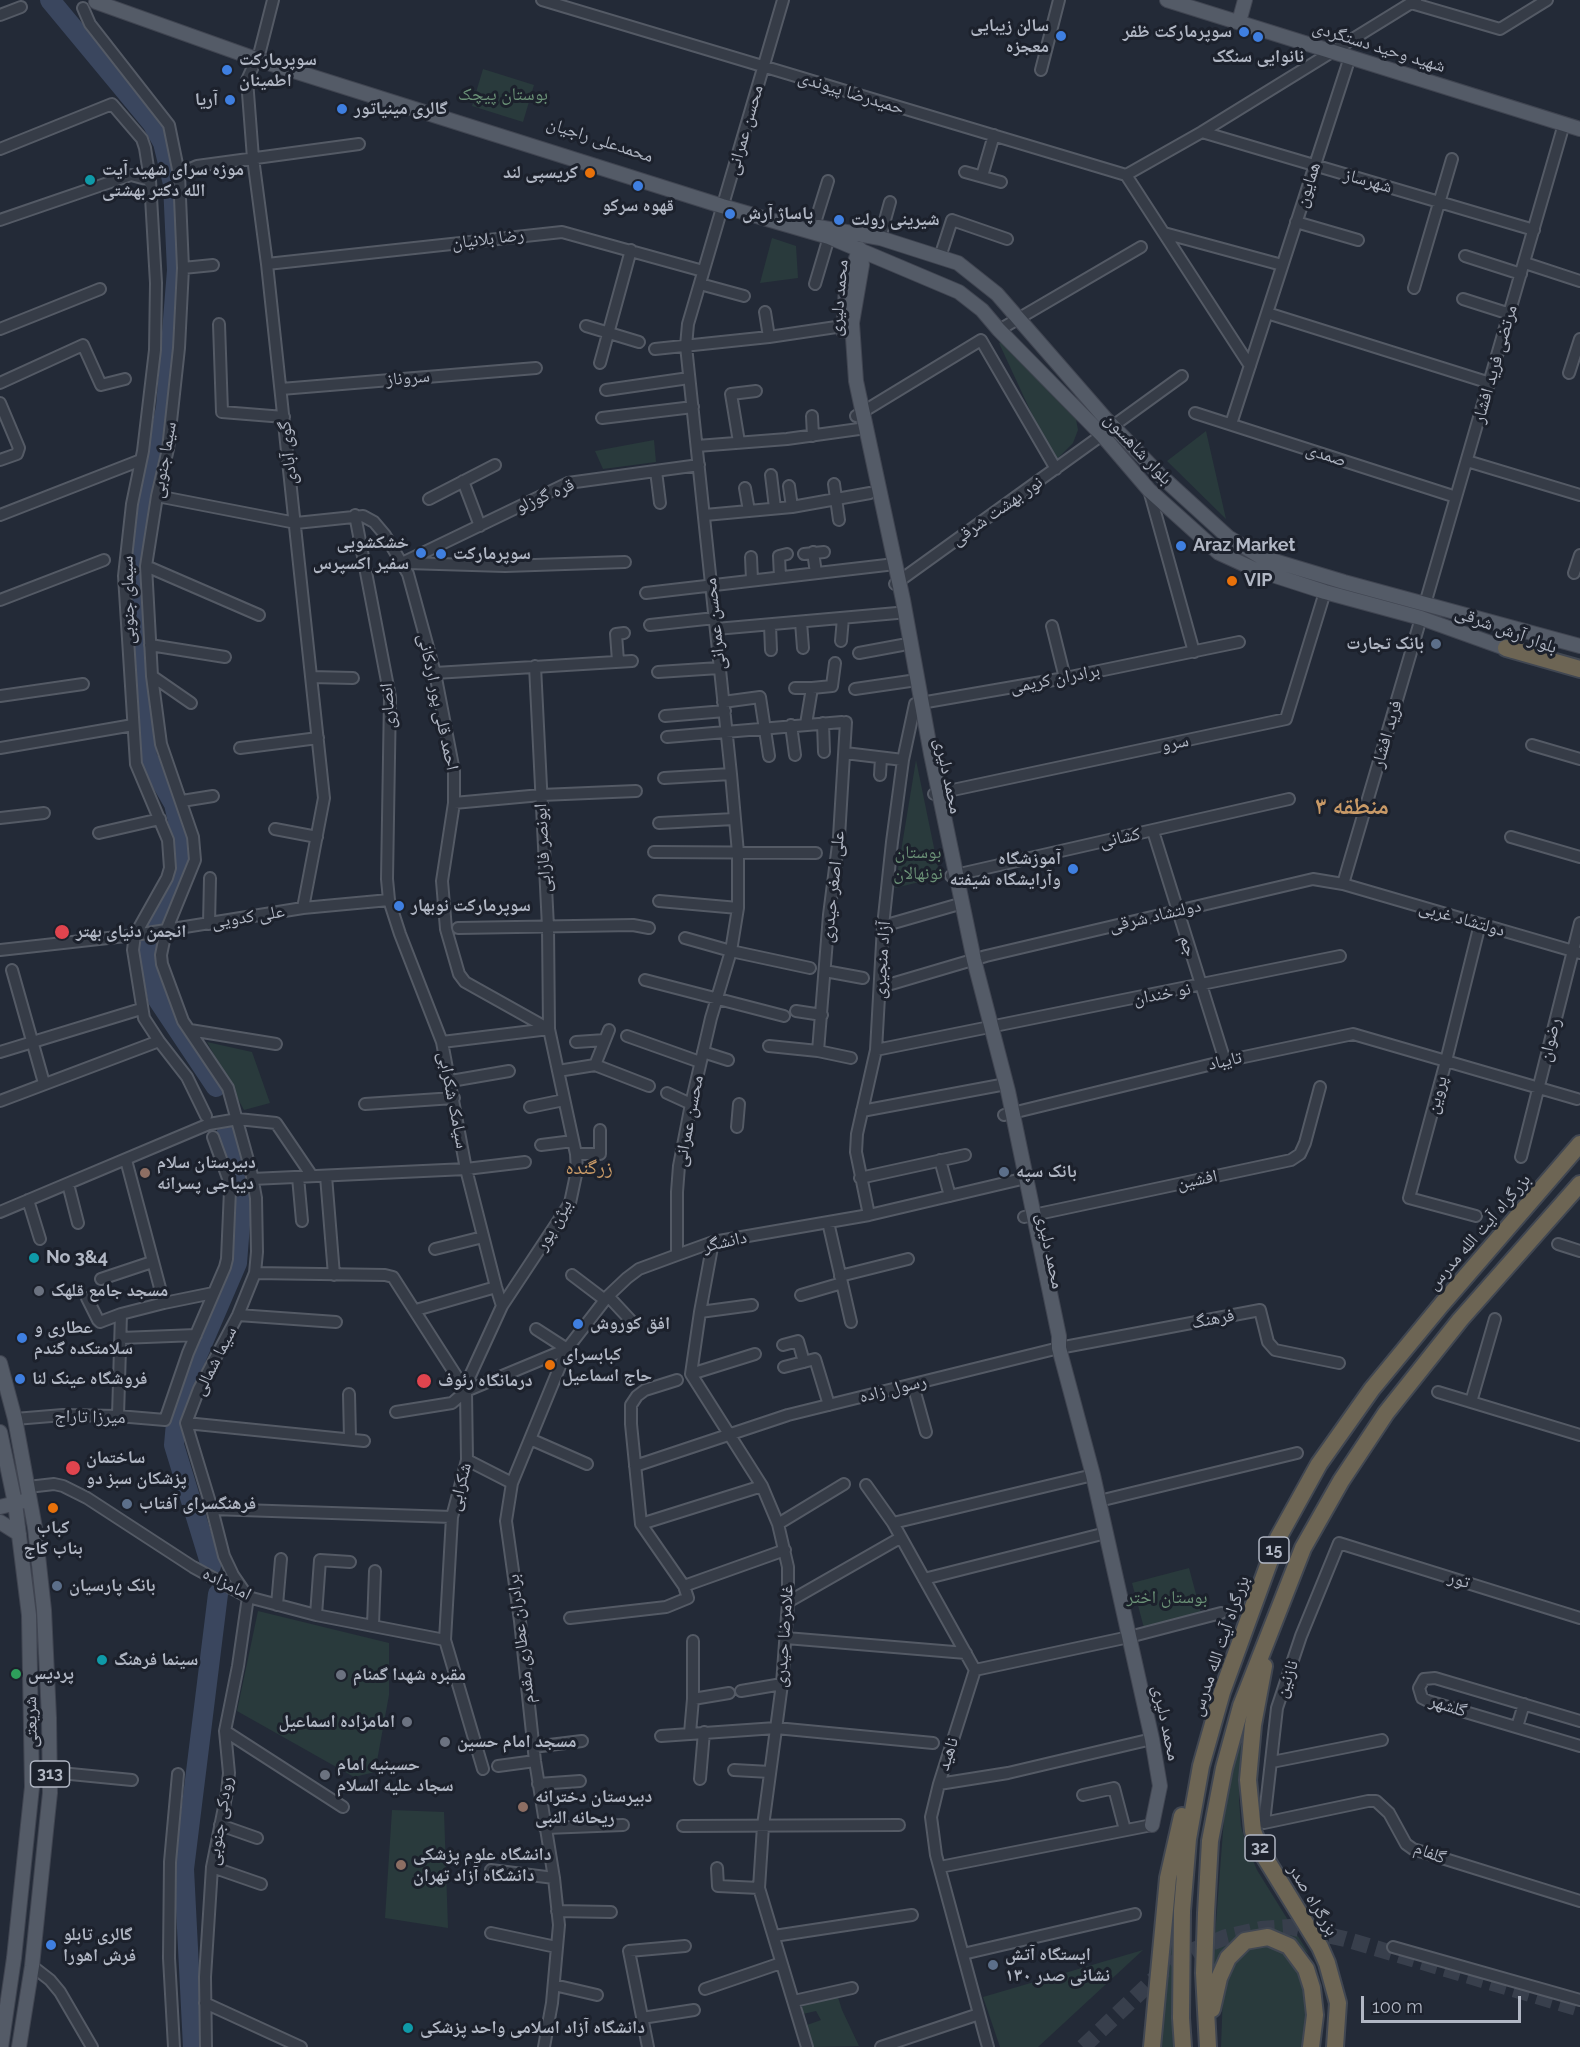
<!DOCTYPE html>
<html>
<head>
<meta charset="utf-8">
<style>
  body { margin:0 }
  #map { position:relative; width:1580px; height:2047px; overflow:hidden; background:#232a37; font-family:Raleway,sans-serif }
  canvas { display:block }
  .scale { position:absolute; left:1361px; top:1996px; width:160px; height:27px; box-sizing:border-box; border:3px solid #b1b7c4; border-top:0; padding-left:8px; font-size:18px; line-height:21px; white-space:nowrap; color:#b1b7c4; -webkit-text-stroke:4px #1c212c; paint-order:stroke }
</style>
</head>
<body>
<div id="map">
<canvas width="1580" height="2047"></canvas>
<div class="scale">100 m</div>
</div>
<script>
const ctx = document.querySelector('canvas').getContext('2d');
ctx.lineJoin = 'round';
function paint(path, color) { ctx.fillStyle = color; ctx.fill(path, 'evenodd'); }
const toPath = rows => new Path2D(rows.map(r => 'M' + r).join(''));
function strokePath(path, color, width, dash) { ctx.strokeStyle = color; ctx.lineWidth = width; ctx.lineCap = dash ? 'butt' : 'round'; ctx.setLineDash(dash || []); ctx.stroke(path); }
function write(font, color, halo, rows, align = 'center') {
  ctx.font = font + ' Raleway,"Noto Naskh Arabic",sans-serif'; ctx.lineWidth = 6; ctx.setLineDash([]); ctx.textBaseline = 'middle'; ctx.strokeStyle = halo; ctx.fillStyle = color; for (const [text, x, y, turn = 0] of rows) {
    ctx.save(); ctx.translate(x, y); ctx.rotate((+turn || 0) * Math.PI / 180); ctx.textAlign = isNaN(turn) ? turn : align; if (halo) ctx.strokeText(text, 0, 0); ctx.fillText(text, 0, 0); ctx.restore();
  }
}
const green = toPath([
  [483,69,534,85,523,122,472,106],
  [772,238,796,246,798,278,760,283],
  [1005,340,1076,419,1078,430,1073,443,1054,462,999,343],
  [1206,431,1226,519,1167,461],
  [654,440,656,462,603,469,595,451],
  [916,760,940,877,895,888],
  [207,1042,252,1052,270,1103,244,1110],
  [1189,1568,1201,1613,1144,1628,1132,1583],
  [258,1611,389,1643,389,1695,375,1772,354,1777,237,1711],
  [1245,1720,1241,1748,1239,1800,1241,1826,1246,1844,1257,1870,1309,1954,1290,1938,1272,1930,1210,1977,1214,1949,1224,1818,1240,1734],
  [392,1810,444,1812,448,1928,385,1918],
  [1178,1880,1172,1994,1173,2047,1161,2047,1166,1967],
  [1261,1945,1274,1946,1288,1954,1300,1969,1309,2014,1305,2047,1221,2047,1223,1992,1227,1977,1240,1956,1249,1948],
  [1143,1950,1038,2047,1000,2047,983,1997],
  [837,1994,842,2010,859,2046,812,2047,807,2025,821,2020,816,2011,803,2014,802,2004]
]);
const river = toPath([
  [50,0,152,123,163,143,173,184,177,270,166,407,135,566,147,757,174,804,185,852,184,863,152,926,147,943,158,1000,216,1087],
  [211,1566,174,1445,176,1423,197,1356,237,1263,243,1187,227,1132],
  [193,2047,184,1869,218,1594]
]);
const highwayTunnel = toPath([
  [1083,2047,1152,1981,1169,1966,1194,1950,1226,1937,1261,1929,1290,1927,1345,1939,1580,2009]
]);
const minor = toPath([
  [273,0,260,51,247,80,253,158,267,264,324,798,303,908],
  [542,0,1126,175],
  [1411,3,1500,29,1547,0],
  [83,8,90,24,169,125,179,174,183,268,179,348,168,449,157,496,146,566,152,676,161,744,193,837,195,860,166,931,161,955,162,964,183,1021,228,1088,251,1171,256,1198,257,1252,255,1273,238,1315,199,1389,186,1423,212,1509,224,1556,233,1575,248,1597,238,1666,225,1731,229,1773,227,1792,212,1867,205,1977,206,2047],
  [0,15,21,7],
  [1041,70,1059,0],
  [1202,132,1534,230],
  [0,149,112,104,142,139,145,148,150,180,156,283,155,350,143,451,132,504,124,576,136,764,168,840,170,868,167,878,135,935,133,950,144,1018,159,1041,187,1077,206,1116],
  [965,172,1001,182],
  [179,174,197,166,359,144],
  [1126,175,1202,132,1416,0],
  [1126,175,1250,366],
  [982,176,994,135],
  [0,220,131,175,150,180],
  [1296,222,1358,240],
  [814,226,828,181],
  [1164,233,1282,265],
  [880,238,890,202],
  [1465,256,1521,274],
  [940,257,952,220,1007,239],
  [1525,263,1580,281],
  [267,264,562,232,703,271],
  [183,268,213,265],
  [700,284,744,296],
  [815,284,829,237],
  [1414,288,1452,159],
  [1463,299,1510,314],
  [765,312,769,337],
  [1267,313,1490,383],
  [219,324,222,412,284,417],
  [586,326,639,342],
  [0,329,100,289],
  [999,330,1141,247],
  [655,349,769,337,843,326],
  [600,363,631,250],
  [1569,373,1580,339],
  [0,383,83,345,101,385,125,379],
  [281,389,536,368],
  [606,390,689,378],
  [0,403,19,448,17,454,0,460],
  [1195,413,1456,497],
  [812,416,813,436],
  [856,416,981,340,1056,469],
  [602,418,693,407],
  [1231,424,1350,57],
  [1113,426,1182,376],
  [739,442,731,394,756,391],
  [697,446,787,439,859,429],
  [1467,461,1580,495],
  [656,471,660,503],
  [771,475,775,508],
  [463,481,480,526],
  [834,484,839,520],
  [789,486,792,507],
  [745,488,749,511],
  [1149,490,1194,652],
  [157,496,296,523,363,516,374,522,385,535,408,574,435,673,454,771,454,803,442,881,446,929,459,974,465,982,549,1029],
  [429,499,495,465],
  [0,515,141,460],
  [355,515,390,697,387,879,389,900,400,934,442,1042,466,1169,496,1287,502,1306],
  [705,515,792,507,870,493],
  [813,552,816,573],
  [804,554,824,552],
  [751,557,752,580],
  [402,563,568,483,699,465],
  [407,563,505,566,625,562],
  [146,566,259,615],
  [1574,573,1580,555],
  [780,577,779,556,787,554],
  [895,584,1102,435],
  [646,593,895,564],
  [0,600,104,560],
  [1425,604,1564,124],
  [801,622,803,648],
  [650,625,715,618],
  [770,625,771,650],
  [1052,626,1065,678],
  [716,629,897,613],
  [841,641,843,618],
  [150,645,225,657],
  [859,653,902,645],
  [618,661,616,634,624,633],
  [658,672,719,668],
  [435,673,632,661],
  [152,676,191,703],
  [311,677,353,678],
  [795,688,812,688],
  [855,689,910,681],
  [0,696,83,684],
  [723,702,760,697,769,756],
  [665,716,725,711],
  [823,723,824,752],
  [806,724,812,688,832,686,835,663],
  [791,725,795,755],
  [667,737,842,722],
  [1532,745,1580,759],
  [0,748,133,725],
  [240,748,318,738],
  [845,753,903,760],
  [880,775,881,758],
  [664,778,731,774],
  [934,794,1286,719,1325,592],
  [182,801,213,796],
  [454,803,541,795,636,791],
  [0,818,44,813],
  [659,823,734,819],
  [275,829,317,837],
  [1153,831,1225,1061],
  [99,833,160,819],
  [1511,837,1580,857],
  [654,852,816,853],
  [951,876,1289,799],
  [1343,884,1421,618],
  [659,901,738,908],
  [209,924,210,878],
  [883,926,956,905],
  [458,928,633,925,649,928],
  [685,938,731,951,810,968],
  [0,950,135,935,303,908,389,900],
  [12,970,44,1083],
  [825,971,863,978],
  [645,980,784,1016],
  [881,987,986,956,1313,879,1343,884,1580,953],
  [796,1011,822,1015],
  [190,1030,276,1044],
  [627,1036,700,1062],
  [442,1042,549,1029],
  [576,1042,605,1040],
  [769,1046,818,1051,851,1058],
  [876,1050,1340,956],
  [818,1051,829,915,839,837,846,722],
  [0,1052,141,1009],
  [703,1052,728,1060],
  [595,1065,649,1086],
  [595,1065,609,1030],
  [558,1071,595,1065],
  [451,1081,509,1071],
  [667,1093,691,1104],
  [0,1101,159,1041],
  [365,1104,454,1098],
  [530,1107,564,1100],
  [862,1111,1006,1084],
  [1004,1115,1225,1061,1353,1034,1577,1099],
  [737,1127,739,1104],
  [541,1145,573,1141],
  [576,1154,600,1154,600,1130],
  [1521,1157,1580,923],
  [126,1160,164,1303],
  [940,1160,950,1196],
  [326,1176,334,1275],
  [298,1177,302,1221],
  [860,1178,965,1155],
  [252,1179,466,1169,525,1162],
  [68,1184,78,1223],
  [28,1200,40,1239],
  [0,1212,209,1124,238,1119,276,1123,312,1176],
  [869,1215,856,1152,857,1134,876,1050,883,926,892,842,903,760,915,704,1065,678,1239,642],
  [1476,1216,1409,1198,1446,1061,1480,924],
  [1024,1217,1291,1160,1300,1154,1305,1143,1320,1087],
  [828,1222,851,1322],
  [713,1242,700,1312,691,1374,762,1486,778,1524,788,1567,788,1602,782,1684,763,1826,759,1888,807,2047],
  [1558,1244,1580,1251],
  [435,1249,483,1237],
  [677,1255,677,1192,679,1166,691,1104,711,1018,731,951,738,908,738,853,731,774,686,346,688,324,783,0],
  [255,1273,385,1275,393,1277,466,1391],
  [572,1275,605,1300],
  [840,1276,908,1259],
  [101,1279,152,1262],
  [801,1295,842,1283],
  [608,1296,635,1325],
  [87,1298,98,1320,100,1322,121,1314,164,1303,213,1293],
  [416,1310,496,1287],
  [700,1312,752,1305],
  [238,1315,336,1322],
  [536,1329,567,1349],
  [121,1338,196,1335],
  [783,1345,798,1341,804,1362],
  [784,1367,815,1359,829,1405],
  [691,1374,755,1354],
  [913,1385,926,1432],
  [1438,1392,1580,1435],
  [349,1394,350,1439],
  [1471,1402,1495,1319],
  [396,1412,452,1403,466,1391,567,1349,608,1296,627,1278,639,1269,677,1255,713,1242,869,1215,1026,1178],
  [118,1416,121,1314],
  [15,1419,63,1415,118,1416,165,1420,188,1353,225,1267,227,1259,230,1190,229,1181,213,1137],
  [186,1423,364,1441],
  [530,1439,587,1464],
  [467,1460,512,1483],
  [635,1466,788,1415,1059,1348,1260,1310,1268,1342,1275,1350,1339,1363],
  [866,1485,893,1523,975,1670,939,1784,931,1817,936,1855,988,2047],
  [28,1487,54,1484,63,1486,87,1498,193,1567,248,1597,316,1615,445,1640],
  [1099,1501,1297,1453],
  [212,1509,452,1517],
  [893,1523,1093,1475],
  [641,1524,762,1486],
  [778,1524,844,1484],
  [924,1579,1106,1533],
  [684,1586,785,1550],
  [788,1602,900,1538],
  [277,1605,281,1559],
  [316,1615,320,1560,350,1562],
  [570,1618,666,1607,688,1598,684,1586,641,1524,631,1424,631,1405,637,1396,645,1390,677,1380],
  [1580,1618,1339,1543,1301,1636,1277,1708,1264,1823,1368,1801,1376,1801,1389,1813,1406,1844,1413,1849,1580,1901],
  [373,1625,375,1571],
  [786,1638,966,1653],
  [975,1670,1129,1637,1221,1613],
  [741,1691,782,1684],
  [693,1699,729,1693],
  [1580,1721,1435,1678,1424,1679,1419,1688,1422,1698,1428,1701,1580,1746],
  [1517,1727,1524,1704],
  [225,1731,343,1807],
  [690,1733,693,1699,693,1641],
  [661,1736,776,1728,933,1743],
  [533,1747,582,1741],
  [1272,1762,1382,1740],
  [498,1766,535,1761],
  [483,1769,445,1640,452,1517,467,1460,466,1391,469,1378,502,1306,570,1203,577,1170,576,1154,549,1029,548,927,535,666],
  [734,1770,770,1772],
  [50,1772,132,1780],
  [700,1779,704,1732],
  [538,1784,580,1781],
  [939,1784,1008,1773,1152,1739],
  [1083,1795,1114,1788,1125,1830],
  [220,1825,257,1838],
  [683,1826,899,1825],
  [545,1828,623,1825],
  [212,1867,261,1884],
  [940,1867,1152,1825],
  [717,1868,718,1886,759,1888],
  [491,1870,554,1878],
  [557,1911,611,1912],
  [491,1933,556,1947],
  [774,1936,912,1915],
  [1393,1947,1580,2000],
  [963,1954,1135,1914],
  [32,1966,50,1980,60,1992,92,2047],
  [554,1985,597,1995],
  [705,1989,781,1963],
  [794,2001,852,1988],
  [205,2003,301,2047],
  [642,2018,694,2010],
  [174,2047,169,1958,170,1862,178,1774],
  [544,2047,552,2003,559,1925,554,1878,535,1761,520,1621,506,1521,512,1483,567,1349],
  [648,2047,629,1951,685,1946],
  [881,2047,979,2014]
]);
const major = toPath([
  [1167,0,1580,129],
  [96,2,256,59,722,206,829,237,959,292,982,310,999,330,1102,435,1149,490,1219,553,1254,569,1325,592,1421,618,1513,651],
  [1239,22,1245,0],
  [818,227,880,238,958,263,997,294,1105,418,1161,476,1228,537,1261,557,1344,582,1580,646],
  [860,249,862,265,852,323,856,381,903,600,931,754,974,960,1008,1091,1059,1336,1059,1348,1093,1475,1152,1739,1160,1786,1152,1825],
  [843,331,846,287,858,253],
  [0,1363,15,1419,35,1528,44,1610,49,1718,50,1793,47,1821,32,1966,19,2047],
  [0,1432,15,1503,29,1615,32,1787,14,1958,1,2047],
  [0,1507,24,1501],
  [0,1522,19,1534]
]);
const highway = toPath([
  [1506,648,1580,669],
  [1264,1666,1253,1725,1248,1780,1253,1831,1261,1851,1320,1947,1327,1963,1338,2003,1335,2047],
  [1212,2009,1219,1978,1228,1958,1245,1941,1268,1937,1289,1946,1306,1969,1312,1988,1315,2015,1311,2047],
  [1152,2047,1168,1878,1182,1816],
  [1183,2047,1181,2018,1182,1911,1188,1839,1201,1766,1222,1692,1278,1538,1319,1464,1372,1389,1442,1304,1580,1144],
  [1208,2047,1204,1973,1206,1913,1210,1841,1224,1768,1241,1706,1303,1548,1341,1481,1386,1413,1460,1320,1580,1184]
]);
const markers = [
  [1244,32,6,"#3f7fe0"],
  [1061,36,6,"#3f7fe0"],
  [1258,37,6,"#3f7fe0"],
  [227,70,6,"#3f7fe0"],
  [230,100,6,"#3f7fe0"],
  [342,109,6,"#3f7fe0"],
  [590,173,6,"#e8710a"],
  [90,180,6,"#0f9aa8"],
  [638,186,6,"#3f7fe0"],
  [730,214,6,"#3f7fe0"],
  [839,220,6,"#3f7fe0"],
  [1181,546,6,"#3f7fe0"],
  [421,553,6,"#3f7fe0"],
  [441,554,6,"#3f7fe0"],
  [1232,581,6,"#e8710a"],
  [1436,644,6,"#5c6f8a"],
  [1073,869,6,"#3f7fe0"],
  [399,906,6,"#3f7fe0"],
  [62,932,8,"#e0444e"],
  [1004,1172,6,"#5c6f8a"],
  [145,1173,6,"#8d6e63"],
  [34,1258,6,"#0f9aa8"],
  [39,1291,6,"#6b7280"],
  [578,1324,6,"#3f7fe0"],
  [22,1338,6,"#3f7fe0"],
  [550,1365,6,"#e8710a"],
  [20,1379,6,"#3f7fe0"],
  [424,1381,8,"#e0444e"],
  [73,1468,8,"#e0444e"],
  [127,1504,6,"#5c6f8a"],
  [53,1508,6,"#e8710a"],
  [57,1586,6,"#5c6f8a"],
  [102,1660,6,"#0f9aa8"],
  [16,1674,6,"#2e9e5b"],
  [341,1675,6,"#6b7280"],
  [407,1722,6,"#6b7280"],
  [445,1742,6,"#6b7280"],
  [325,1775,6,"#6b7280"],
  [523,1807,6,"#8d6e63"],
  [401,1865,6,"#8d6e63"],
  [51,1945,6,"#3f7fe0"],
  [993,1965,6,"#5c6f8a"],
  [408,2028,6,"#0f9aa8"]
];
const shields = [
  [1274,1550,30],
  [50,1774,39],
  [1260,1848,30]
];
const shieldNames = [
  ["15",1274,1550],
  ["313",50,1774],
  ["32",1260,1848]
];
const poiNames = [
  ["سالن زیبایی",1049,26,"right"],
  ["معجزه",1049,47,"right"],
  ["سوپرمارکت ظفر",1232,32,"right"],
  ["نانوایی سنگک",1258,57,"center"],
  ["سوپرمارکت",239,60],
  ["اطمینان",239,81],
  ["آریا",218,100,"right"],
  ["گالری مینیاتور",354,109],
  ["موزه سرای شهید آیت",102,170],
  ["الله دکتر بهشتی",102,191],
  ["کریسپی لند",578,173,"right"],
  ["قهوه سرکو",638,206,"center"],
  ["پاساژ آرش",742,214],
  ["شیرینی رولت",851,220],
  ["خشکشویی",409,543,"right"],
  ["سفیر اکسپرس",409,564,"right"],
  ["Araz Market",1193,546],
  ["سوپرمارکت",453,554],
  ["VIP",1244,581],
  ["بانک تجارت",1424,644,"right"],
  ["آموزشگاه",1061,859,"right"],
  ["وآرایشگاه شیفته",1061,880,"right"],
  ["سوپرمارکت نوبهار",411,906],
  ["انجمن دنیای بهتر",76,932],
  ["دبیرستان سلام",157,1163],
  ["دیباجی پسرانه",157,1184],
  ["بانک سپه",1016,1172],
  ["No 3&4",46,1258],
  ["مسجد جامع قلهک",51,1291],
  ["افق کوروش",590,1324],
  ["عطاری و",34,1328],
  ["سلامتکده گندم",34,1349],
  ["کبابسرای",562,1355],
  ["حاج اسماعیل",562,1376],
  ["فروشگاه عینک لنا",32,1379],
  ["درمانگاه رئوف",438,1381],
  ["ساختمان",86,1458],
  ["پزشکان سبز دو",86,1479],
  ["فرهنگسرای آفتاب",139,1504],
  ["کباب",53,1528,"center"],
  ["بناب کاج",53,1549,"center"],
  ["بانک پارسیان",69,1586],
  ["سینما فرهنگ",114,1660],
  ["پردیس",28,1674],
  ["مقبره شهدا گمنام",353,1675],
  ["امامزاده اسماعیل",395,1722,"right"],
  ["مسجد امام حسین",457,1742],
  ["حسینیه امام",337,1765],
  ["سجاد علیه السلام",337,1786],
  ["دبیرستان دخترانه",535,1797],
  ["ریحانه النبی",535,1818],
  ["دانشگاه علوم پزشکی",413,1855],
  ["دانشگاه آزاد تهران",413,1876],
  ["گالری تابلو",63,1935],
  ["فرش اهورا",63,1956],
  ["ایستگاه آتش",1005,1955],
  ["نشانی صدر ۱۳۰",1005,1976],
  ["دانشگاه آزاد اسلامی واحد پزشکی",420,2028]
];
const streetNames = [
  ["شهید وحید دستگردی",1379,47,17],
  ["حمیدرضا پیوندی",851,93,17],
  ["محسن عمرانی",745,130,-74],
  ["محمدعلی راجیان",600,140,18],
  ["شهرساز",1368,181,16],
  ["همایون",1308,185,-72],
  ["رضا بلانیان",488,239,-7],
  ["محمد دلیری",839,298,-85],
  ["مرتضی فرید افشار",1495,364,-74],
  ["سروناز",408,378,-5],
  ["بلوار شاهسون",1138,449,47],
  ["گوی آبادی",288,453,-96],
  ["صمدی",1326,455,18],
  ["سیما جنوبی",164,460,-80],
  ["قره گوزلو",545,496,-23],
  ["نور بهشت شرقی",997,511,-35],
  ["سیمای جنوبی",128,600,-91],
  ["محسن عمرانی",715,624,-96],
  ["بلوار آرش شرقی",1506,630,20],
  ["برادران کریمی",1055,679,-11],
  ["احمد قلی پور اردکانی",438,702,78],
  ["انصاری",388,706,-94],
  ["فرید افشار",1387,734,-74],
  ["سرو",1175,743,-12],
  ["محمد دلیری",948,776,78],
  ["کشانی",1120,838,-12],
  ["ابونصر فارابی",543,848,-93],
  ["علی اصغر حیدری",833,887,-84],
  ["دولتشاد شرقی",1155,916,-13],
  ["علی کدویی",248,917,-9],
  ["دولتشاد غربی",1462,919,16],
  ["جم",1188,946,73],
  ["آزاد منجیری",882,960,-86],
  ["نو خندان",1162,994,-11],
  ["رضوان",1550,1040,-76],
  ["تایباد",1225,1061,-13],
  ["پروین",1437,1095,-75],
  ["سیامک شکرابی",453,1100,79],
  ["محسن عمرانی",689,1121,-79],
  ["افشین",1197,1180,-12],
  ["بیژن پور",554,1225,-60],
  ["بزرگراه آیت الله مدرس",1479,1232,-49],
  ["دانشگر",725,1242,-13],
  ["محمد دلیری",1050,1251,78],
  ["فرهنگ",1213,1319,-11],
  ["سیما شمالی",215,1361,-63],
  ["رسول زاده",893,1389,-14],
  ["میرزا تاراج",90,1417,1],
  ["شکرابی",460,1487,-76],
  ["تور",1459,1580,17],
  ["امامزاده",227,1584,27],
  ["غلامرضا حیدری",784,1636,-86],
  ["برادران عطاری مقدم",521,1639,-97],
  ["بزرگراه آیت الله مدرس",1220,1646,-71],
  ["نازنین",1287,1679,-71],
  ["گلشهر",1448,1706,18],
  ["شریعتی",31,1722,-91],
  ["محمد دلیری",1166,1723,78],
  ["ناهید",948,1754,-72],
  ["رودکی جنوبی",220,1821,-81],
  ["گلفام",1430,1853,21],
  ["بزرگراه صدر",1313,1900,59]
];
const parkNames = [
  ["بوستان پیچک",503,95],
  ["بوستان",918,853],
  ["نونهالان",918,874],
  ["بوستان اختر",1167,1598]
];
const neighbourhoodNames = [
  ["زرگنده",589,1168]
];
const districtNames = [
  ["منطقه ۳",1352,807]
];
paint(green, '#293a3c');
strokePath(river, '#3a465e', 20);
strokePath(highwayTunnel, '#383f4c', 16, [16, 8]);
strokePath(minor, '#545a65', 14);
strokePath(major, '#404551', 16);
strokePath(highway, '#414752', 20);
strokePath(minor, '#363c47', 10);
strokePath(major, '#545b67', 14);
strokePath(highway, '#6d6554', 16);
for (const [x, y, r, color] of markers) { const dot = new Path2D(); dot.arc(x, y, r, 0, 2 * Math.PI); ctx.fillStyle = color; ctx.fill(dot); strokePath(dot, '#1c212c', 2); }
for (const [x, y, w] of shields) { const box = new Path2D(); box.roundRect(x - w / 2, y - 13, w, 26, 4.5); ctx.fillStyle = '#1c212c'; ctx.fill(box); strokePath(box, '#b1b7c4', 1.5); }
write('bold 16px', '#b1b7c4', null, shieldNames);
write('bold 18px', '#b1b7c4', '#1c212c', poiNames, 'left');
write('18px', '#b1b7c4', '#1c212c', streetNames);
write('18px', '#6b9277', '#1c212c', parkNames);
write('20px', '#c99a67', '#1c212c', neighbourhoodNames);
write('bold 24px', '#c99a67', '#1c212c', districtNames);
</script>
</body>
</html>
